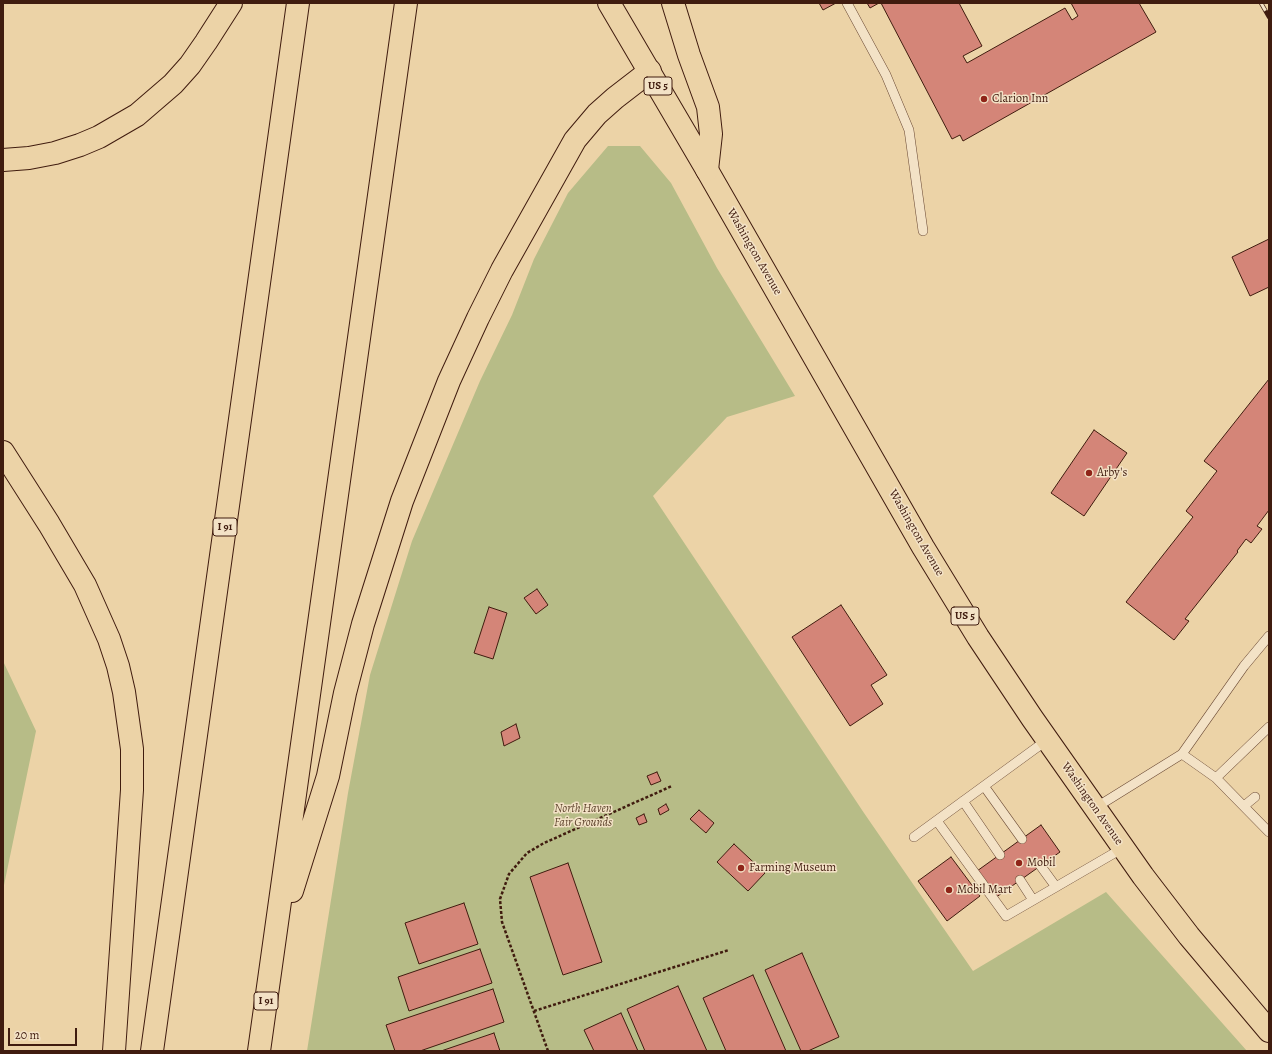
<!DOCTYPE html>
<html>
<head>
<meta charset="utf-8">
<style>
  body { margin:0 }
  #map { position:relative; width:1272px; height:1054px; overflow:hidden; background:#ecd3a7; font-family:Alegreya,serif }
  canvas { display:block }
  .frame { position:absolute; inset:0; border:4px solid #401c0f; pointer-events:none }
  .scale { position:absolute; left:8px; top:1028px; width:69px; height:18px; box-sizing:border-box; border:2px solid #401c0f; border-top:0; padding-left:5px; font-size:12px; line-height:14px; white-space:nowrap; color:#401c0f; -webkit-text-stroke:3px #f3e2c6; paint-order:stroke }
</style>
</head>
<body>
<div id="map">
<canvas width="1272" height="1054"></canvas>
<div class="frame"></div>
<div class="scale">20 m</div>
</div>
<script>
const ctx = document.querySelector('canvas').getContext('2d');
ctx.lineJoin = 'round';
function paint(path, color) { ctx.fillStyle = color; ctx.fill(path, 'evenodd'); }
const toPath = rows => new Path2D(rows.map(r => 'M' + r).join(''));
function strokePath(path, color, width, dash) { ctx.strokeStyle = color; ctx.lineWidth = width; ctx.lineCap = dash ? 'butt' : 'round'; ctx.setLineDash(dash || []); ctx.stroke(path); }
function write(font, color, halo, rows, align = 'center') {
  ctx.font = font + ' Alegreya,serif'; ctx.lineWidth = 3; ctx.setLineDash([]); ctx.textBaseline = 'middle'; ctx.strokeStyle = halo; ctx.fillStyle = color; for (const [text, x, y, turn = 0] of rows) {
    ctx.save(); ctx.translate(x, y); ctx.rotate((+turn || 0) * Math.PI / 180); ctx.textAlign = isNaN(turn) ? turn : align; if (halo) ctx.strokeText(text, 0, 0); ctx.fillText(text, 0, 0); ctx.restore();
  }
}
const green = toPath([
  [608,146,640,146,671,183,717,268,795,396,727,417,653,496,864,813,973,971,1106,892,1247,1051,307,1051,348,793,370,675,412,541,480,381,512,315,534,259,568,193],
  [3,661,36,731,3,890]
]);
const building = toPath([
  [819,3,836,3,823,10,819,3],
  [867,3,879,3,870,8,867,3],
  [881,3,959,3,982,46,963,56,967,63,1065,8,1072,20,1078,16,1071,3,1139,3,1156,32,963,141,960,135,952,139,881,3],
  [1269,239,1269,287,1250,296,1232,257,1269,239],
  [1269,379,1269,510,1257,526,1262,529,1251,543,1246,539,1237,551,1238,552,1185,619,1189,621,1174,640,1126,602,1193,517,1186,511,1217,471,1204,461,1269,379],
  [1094,430,1127,453,1084,516,1051,493,1094,430],
  [537,589,548,605,536,614,524,598,537,589],
  [841,605,887,675,871,685,883,704,850,726,792,637,841,605],
  [489,607,507,613,493,659,474,653,489,607],
  [516,724,520,738,504,746,501,732,516,724],
  [657,772,661,781,651,785,647,776,657,772],
  [666,804,669,810,660,815,658,809,666,804],
  [699,810,714,823,706,833,690,819,699,810],
  [644,814,647,822,639,825,636,818,644,814],
  [1041,825,1060,852,995,898,977,871,1041,825],
  [734,844,765,873,748,891,717,862,734,844],
  [951,857,980,896,947,921,918,881,951,857],
  [568,863,602,962,563,975,530,877,568,863],
  [464,903,478,944,419,964,405,923,464,903],
  [480,949,492,983,409,1011,398,977,480,949],
  [802,953,839,1037,808,1051,801,1051,765,970,802,953],
  [753,975,786,1051,726,1051,703,998,753,975],
  [678,986,707,1051,645,1051,627,1009,678,986],
  [493,989,504,1022,420,1051,395,1051,386,1025,493,989],
  [621,1013,638,1051,594,1051,584,1030,621,1013],
  [494,1033,500,1051,441,1051,494,1033]
]);
const path = toPath([
  [534,1011,729,950],
  [548,1051,502,922,500,899,509,874,527,853,544,843,672,786]
]);
const service = toPath([
  [847,3,886,75,909,130,923,231],
  [1182,754,1216,778,1269,727],
  [1216,778,1269,832],
  [984,786,1022,839],
  [963,801,1000,855],
  [1244,806,1255,797],
  [1095,808,1182,754,1244,666,1269,636],
  [937,821,1006,916,1123,848],
  [914,837,1047,740],
  [1040,865,1056,887],
  [1020,880,1033,900]
]);
const primary = toPath([
  [609,3,707,170,923,547,978,637,1032,718,1143,876,1189,936,1269,1031]
]);
const motorway = toPath([
  [673,3,689,55,708,107,711,134,707,170],
  [3,160,29,158,55,153,80,145,99,137,137,115,173,84,190,65,206,42,231,3],
  [3,452,49,524,85,585,109,639,118,666,124,692,132,749,132,790,114,1051],
  [292,891,328,776,345,693,363,624,402,501,449,381,478,318,502,270,575,140,597,114,615,98,650,71],
  [152,1051,298,3],
  [259,1051,406,3]
]);
const rail = toPath([
  [1261,3,1269,17]
]);
const markers = [
  [984,99,4,"#8f2418"],
  [1089,473,4,"#8f2418"],
  [1019,863,4,"#8f2418"],
  [741,868,4,"#8f2418"],
  [949,890,4,"#8f2418"]
];
const shields = [
  [658,86,28],
  [225,527,24],
  [965,616,28],
  [266,1001,24]
];
const shieldNames = [
  ["US 5",658,86],
  ["I 91",225,527],
  ["US 5",965,616],
  ["I 91",266,1001]
];
const poiNames = [
  ["Clarion Inn",992,99],
  ["Arby's",1097,473],
  ["Mobil",1027,863],
  ["Farming Museum",749,868],
  ["Mobil Mart",957,890]
];
const streetNames = [
  ["Washington Avenue",754,252,60],
  ["Washington Avenue",916,533,60],
  ["Washington Avenue",1092,804,55]
];
const parkNames = [
  ["North Haven",583,809],
  ["Fair Grounds",583,823]
];
paint(green, '#b7bc87');
paint(building, '#d48578');
strokePath(building, '#401c0f', 1);
strokePath(service, '#6b4a35', 10);
strokePath(primary, '#401c0f', 24);
strokePath(motorway, '#401c0f', 24);
strokePath(path, '#401c0f', 2.5, [3, 2]);
strokePath(service, '#f3e2c6', 9);
strokePath(primary, '#ecd3a7', 22);
strokePath(motorway, '#ecd3a7', 22);
strokePath(rail, '#401c0f', 4.5);
strokePath(rail, '#f3e2c6', 3, [9]);
for (const [x, y, r, color] of markers) { const dot = new Path2D(); dot.arc(x, y, r, 0, 2 * Math.PI); ctx.fillStyle = color; ctx.fill(dot); strokePath(dot, '#f3e2c6', 1.5); }
for (const [x, y, w] of shields) { const box = new Path2D(); box.roundRect(x - w / 2, y - 9, w, 18, 3); ctx.fillStyle = '#f3e2c6'; ctx.fill(box); strokePath(box, '#401c0f', 1); }
write('bold 11px', '#401c0f', null, shieldNames);
write('12px', '#401c0f', '#f3e2c6', poiNames, 'left');
write('12px', '#401c0f', '#f3e2c6', streetNames);
write('italic 12px', '#5e442d', '#f3e2c6', parkNames);
</script>
</body>
</html>
